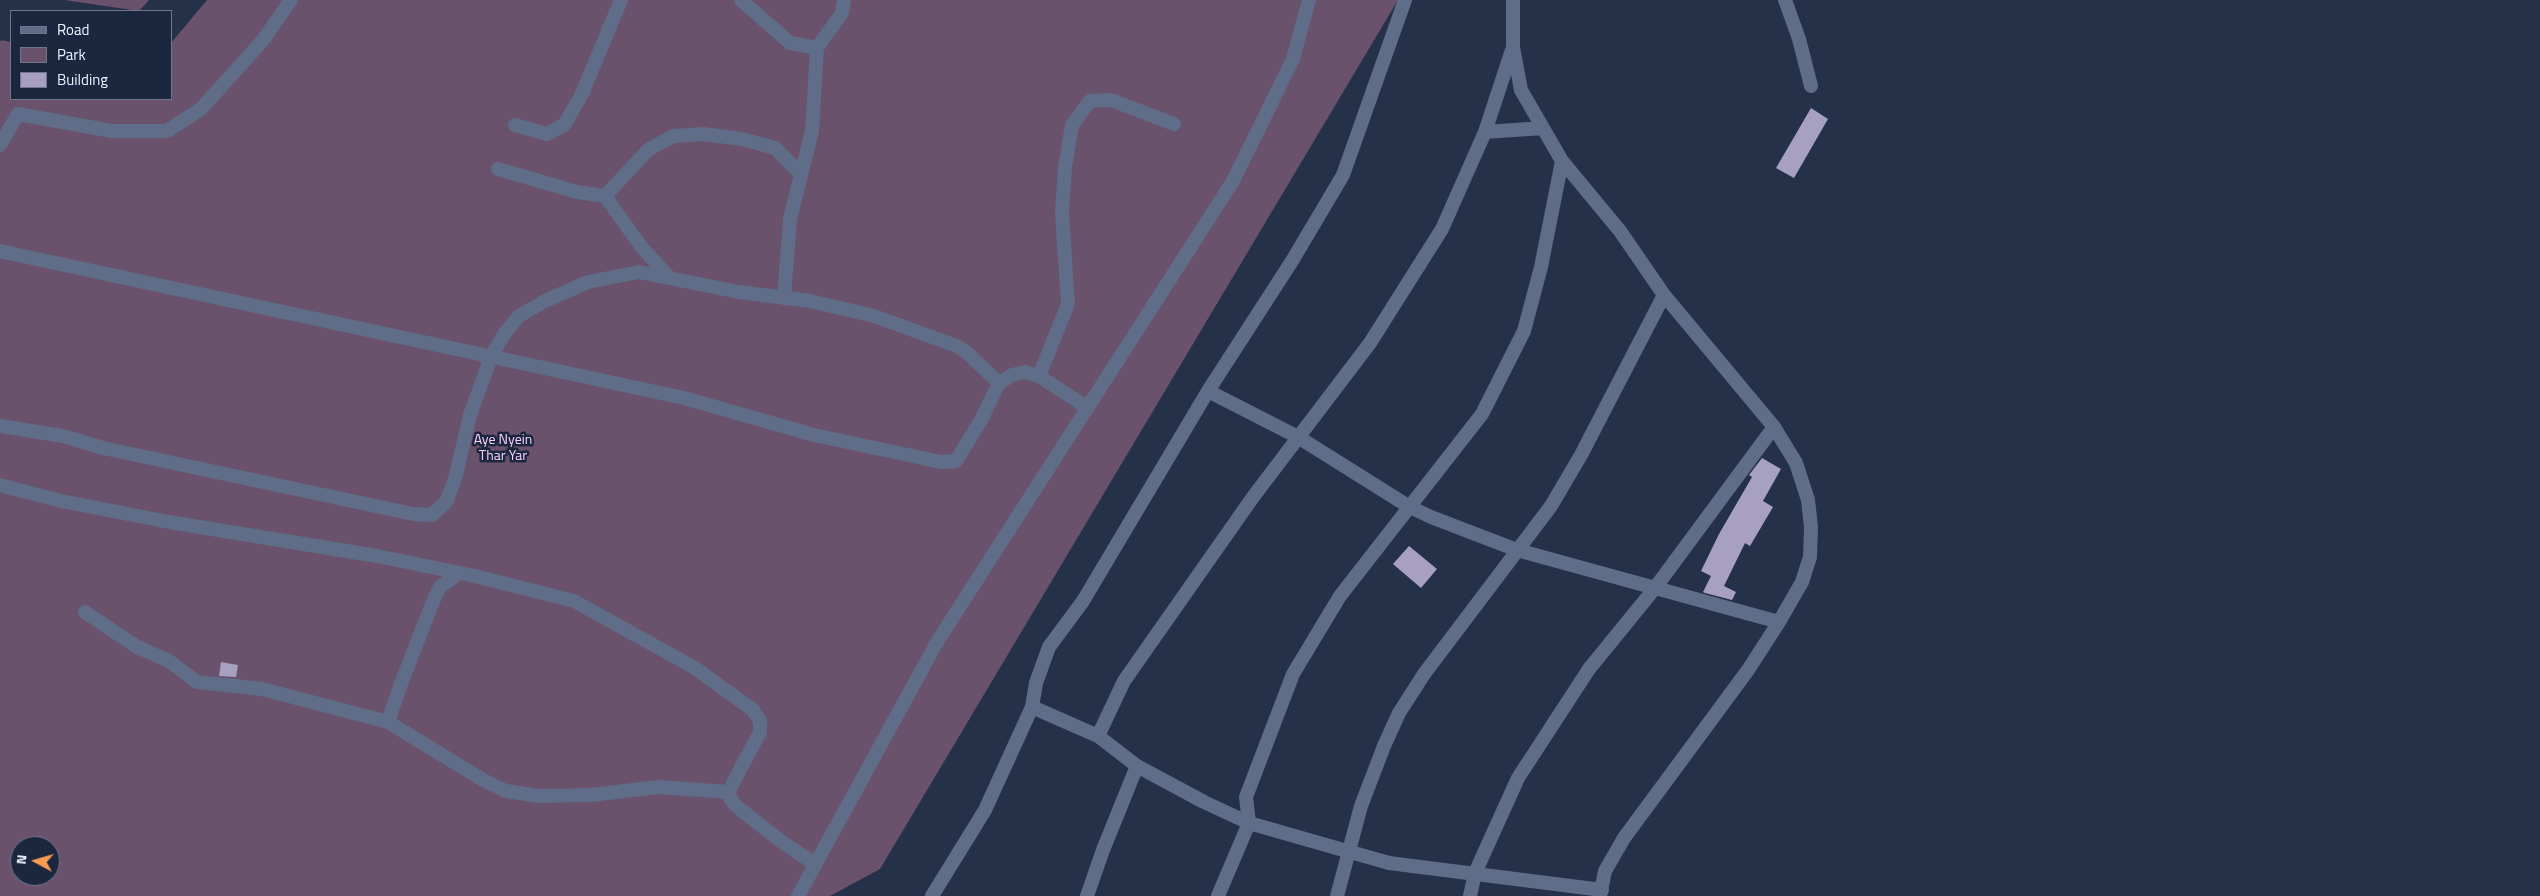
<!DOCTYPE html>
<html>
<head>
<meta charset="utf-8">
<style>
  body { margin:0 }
  #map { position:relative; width:2540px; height:896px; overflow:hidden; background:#253149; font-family:"Titillium Web",sans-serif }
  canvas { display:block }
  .legend { position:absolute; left:10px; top:10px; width:162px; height:90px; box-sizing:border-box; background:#1b273e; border:1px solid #6e788b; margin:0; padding:6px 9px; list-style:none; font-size:15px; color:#ebf2ff }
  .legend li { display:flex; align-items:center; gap:10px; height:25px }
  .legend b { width:25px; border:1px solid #6e788b }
  .north { position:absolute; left:10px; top:836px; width:50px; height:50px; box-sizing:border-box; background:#1b273e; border:1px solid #6e788b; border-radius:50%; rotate:276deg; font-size:14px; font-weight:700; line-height:20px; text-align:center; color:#ebf2ff }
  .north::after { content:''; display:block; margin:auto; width:18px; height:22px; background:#fc9d53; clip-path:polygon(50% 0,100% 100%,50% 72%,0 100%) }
</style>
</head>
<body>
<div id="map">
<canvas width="2540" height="896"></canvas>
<ul class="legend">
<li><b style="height:6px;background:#5f6d89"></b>Road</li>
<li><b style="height:14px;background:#6a516c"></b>Park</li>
<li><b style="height:14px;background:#a7a0c1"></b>Building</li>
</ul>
<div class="north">N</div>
</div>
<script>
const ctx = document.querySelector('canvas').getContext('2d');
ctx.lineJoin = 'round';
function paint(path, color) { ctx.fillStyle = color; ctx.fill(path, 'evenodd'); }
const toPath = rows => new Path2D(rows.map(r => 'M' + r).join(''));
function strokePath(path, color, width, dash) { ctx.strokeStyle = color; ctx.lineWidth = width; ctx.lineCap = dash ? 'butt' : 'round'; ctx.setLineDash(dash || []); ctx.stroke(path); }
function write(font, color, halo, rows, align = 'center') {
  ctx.font = font + ' "Titillium Web",sans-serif'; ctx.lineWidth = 5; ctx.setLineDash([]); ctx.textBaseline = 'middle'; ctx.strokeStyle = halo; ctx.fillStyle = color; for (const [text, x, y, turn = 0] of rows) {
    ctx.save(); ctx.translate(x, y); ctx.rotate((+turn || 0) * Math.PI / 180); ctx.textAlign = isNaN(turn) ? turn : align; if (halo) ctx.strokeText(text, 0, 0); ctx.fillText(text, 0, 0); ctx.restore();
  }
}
const green = toPath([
  [64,0,149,0,139,11],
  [207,0,1398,0,880,869,830,896,0,896,0,42,1,40,11,42,11,99,171,99,171,43],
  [20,846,50,846,50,876,20,876]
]);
const building = toPath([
  [1811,108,1828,119,1794,178,1776,168],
  [1762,458,1781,469,1763,501,1773,507,1750,546,1745,543,1724,586,1736,592,1732,600,1705,593,1703,592,1711,576,1701,571,1719,534,1752,477,1749,475],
  [1409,546,1437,569,1421,588,1393,564],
  [221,662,238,665,236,677,219,676]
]);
const minor = toPath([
  [741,0,790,43,817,48],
  [1513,0,1513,47,1521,90,1562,161,1620,231,1664,295,1774,427,1796,463,1808,500,1811,527,1810,557,1802,582,1779,622,1748,670,1624,838,1605,871,1600,896],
  [1785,0,1799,39,1811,86],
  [515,125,547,134,564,125,581,96,621,0],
  [1485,132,1543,128],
  [0,145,18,114,112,131,167,131,201,109,263,40,291,0],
  [498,169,577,192,605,196,643,249,669,277],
  [605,196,649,149,674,136,703,134,742,139,775,148,801,174],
  [0,251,684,398,814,435,941,462,956,461,981,420,999,383],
  [784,298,790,219,812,131,817,48,842,13,844,0],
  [1039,376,1068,304,1062,212,1065,168,1072,125,1090,101,1111,100,1174,124],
  [1208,391,1298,437,1408,506,1431,517,1517,550,1779,622],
  [0,426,63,436,103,448,413,514,432,515,446,502,455,479,470,415,491,357,504,334,519,316,545,301,588,282,639,272,739,292,810,301,874,316,954,345,964,350,999,383,1012,375,1025,372,1039,376,1088,408],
  [0,485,61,501,169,522,377,556,475,576,574,601,695,668,753,710,760,721,760,732,733,783,729,792,730,798,736,806,782,842,815,864],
  [85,612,137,647,169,661,197,682,262,689,388,722,483,780,506,791,540,796,591,795,658,787,729,792],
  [1032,707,1098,736,1137,766,1204,802,1249,823,1389,863,1602,890],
  [388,722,402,681,434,599,440,587,459,573],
  [1098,736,1124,681,1253,497,1370,343,1442,229,1485,132,1512,50],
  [798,896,937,642,1233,181,1293,59,1309,0],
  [932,896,985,810,1032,707,1036,683,1049,647,1083,601,1208,391,1292,261,1343,175,1405,0],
  [1087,896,1103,850,1137,766],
  [1218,896,1249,823,1246,797,1293,674,1340,596,1482,414,1524,331,1541,267,1562,161],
  [1337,896,1361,806,1384,746,1399,713,1424,674,1551,506,1581,455,1664,295],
  [1470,896,1475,873,1518,778,1589,669,1655,588,1774,427]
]);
const parkNames = [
  ["Aye Nyein",503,441],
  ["Thar Yar",503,457]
];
paint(green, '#6a516c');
paint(building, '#a7a0c1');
strokePath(minor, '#5f6d89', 14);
write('14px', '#f9cffb', '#1b273e', parkNames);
</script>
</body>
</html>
